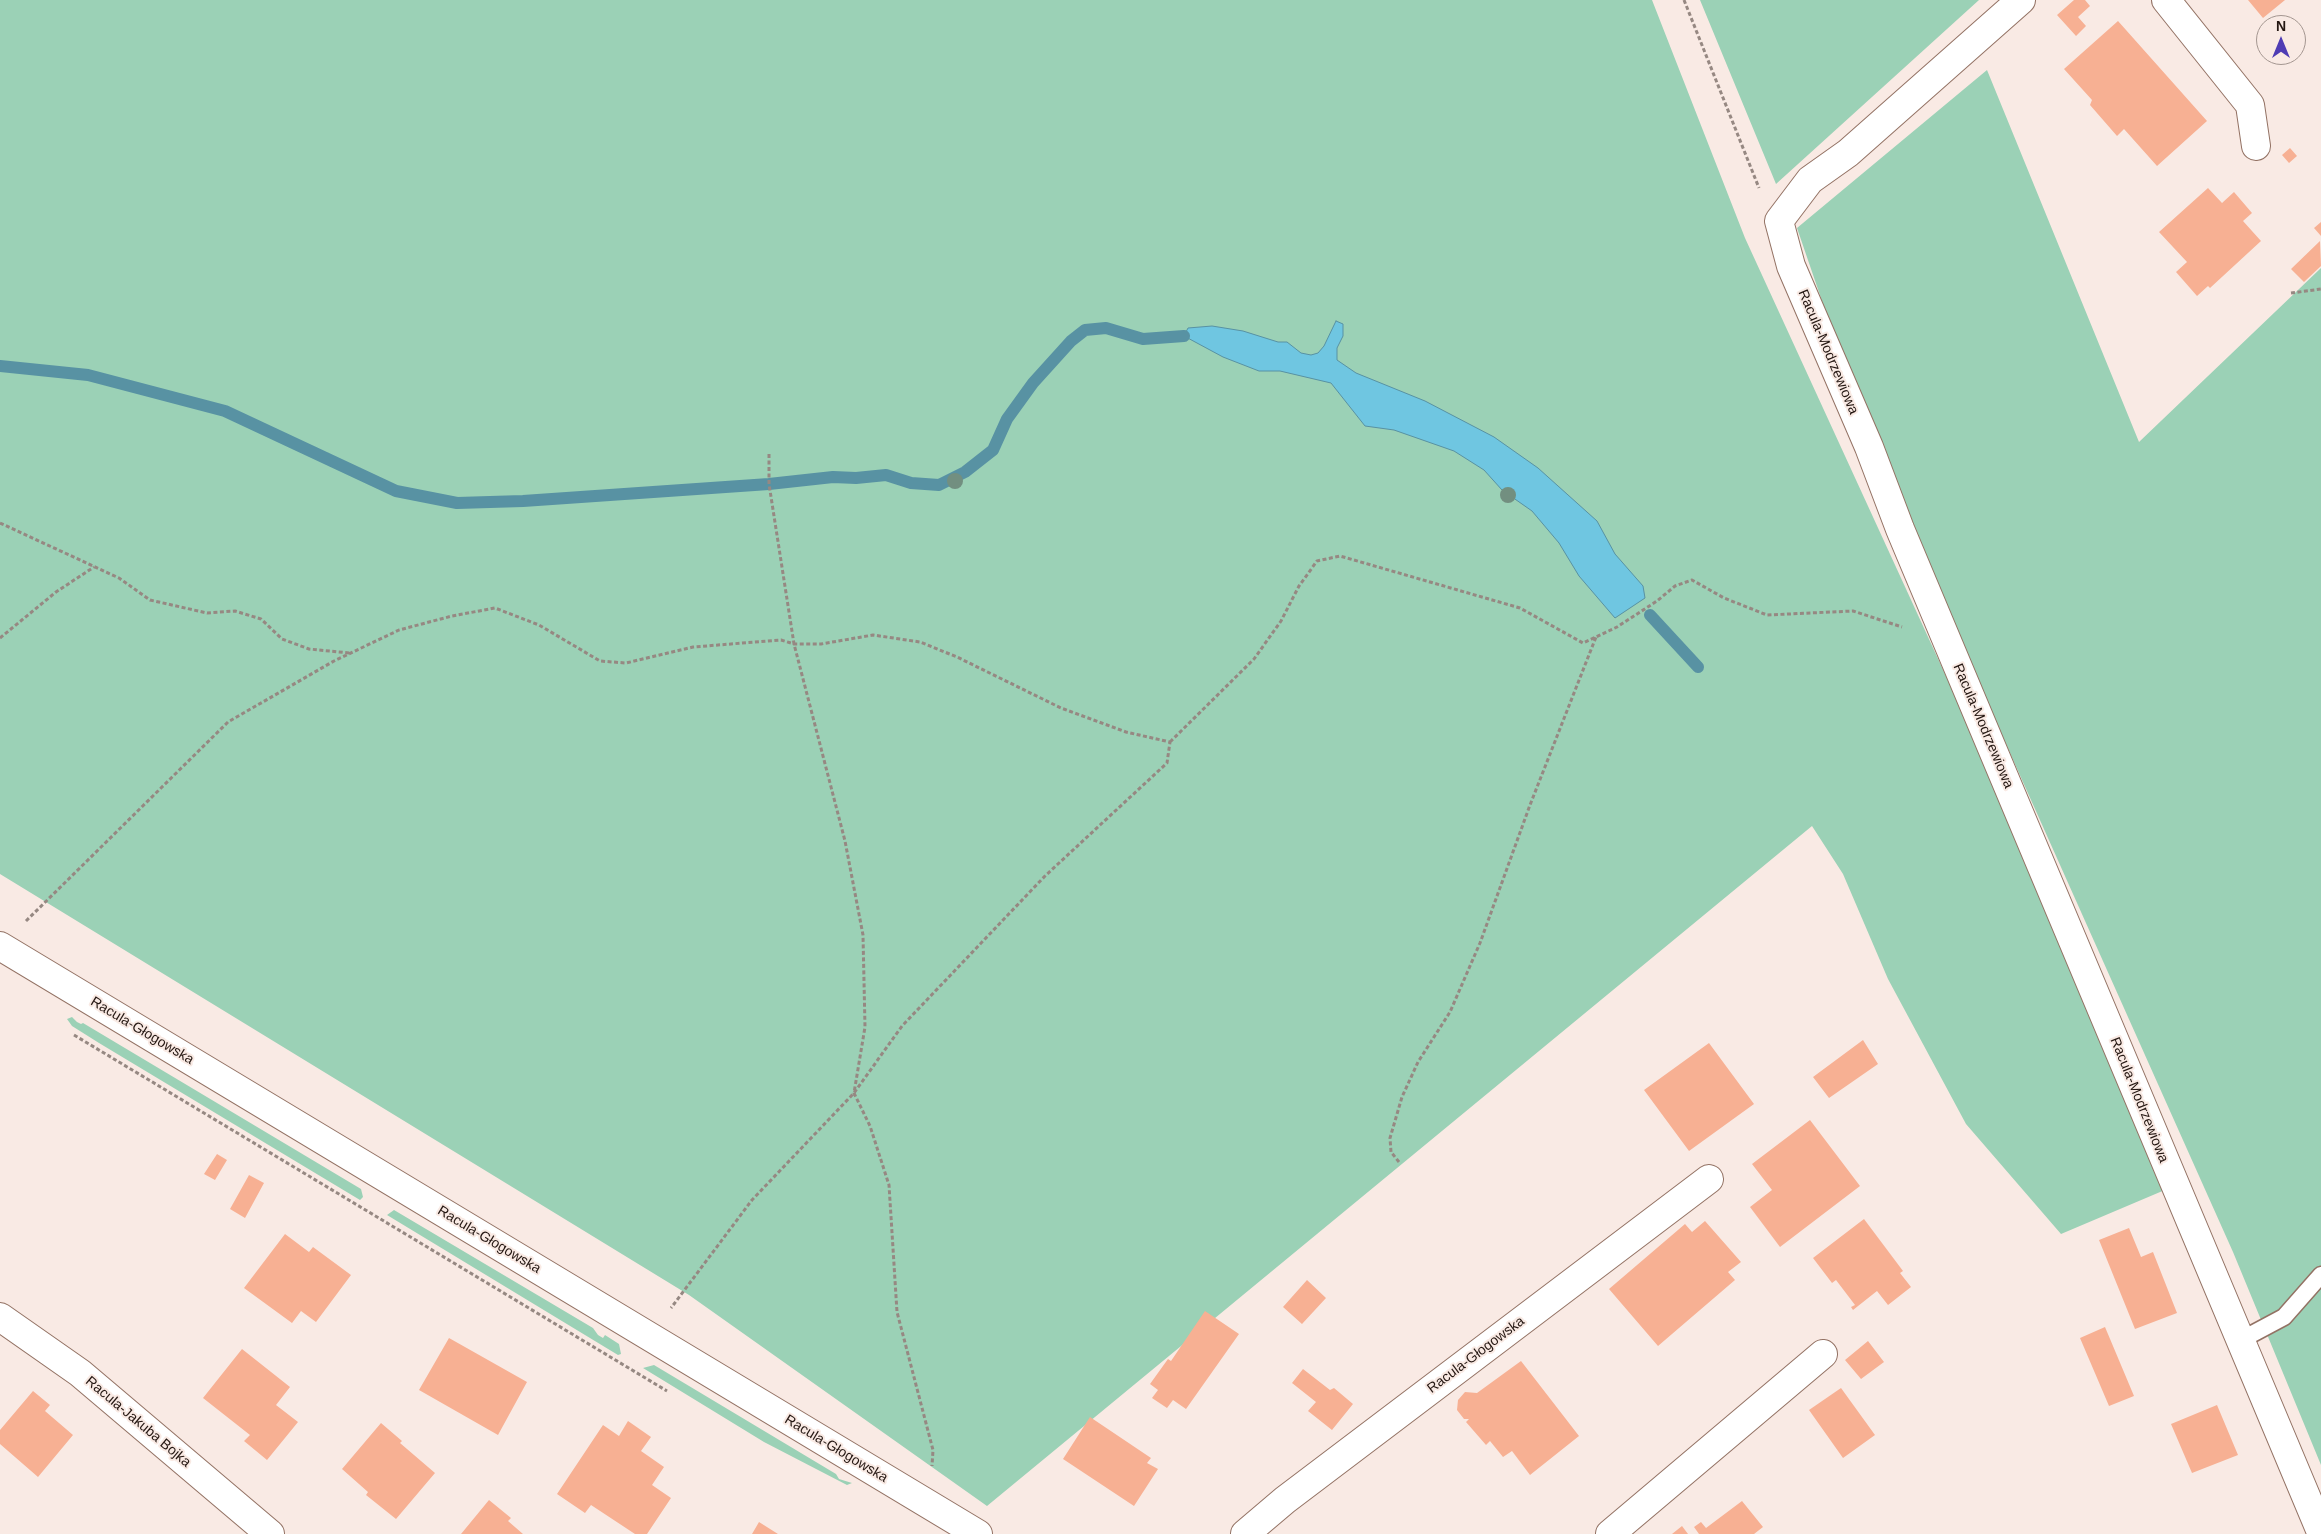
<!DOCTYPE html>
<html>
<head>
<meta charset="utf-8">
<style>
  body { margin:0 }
  #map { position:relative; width:2321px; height:1534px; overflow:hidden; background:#f9eae4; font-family:Helvetica,sans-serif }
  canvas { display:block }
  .north { position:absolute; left:2256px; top:15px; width:50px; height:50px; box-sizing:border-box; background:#f9eae4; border:1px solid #a49690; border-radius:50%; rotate:0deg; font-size:14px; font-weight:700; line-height:20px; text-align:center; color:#241712 }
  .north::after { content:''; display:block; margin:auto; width:18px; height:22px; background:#4f3cb4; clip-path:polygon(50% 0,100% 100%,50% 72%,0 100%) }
</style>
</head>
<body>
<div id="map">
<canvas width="2321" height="1534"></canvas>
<div class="north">N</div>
</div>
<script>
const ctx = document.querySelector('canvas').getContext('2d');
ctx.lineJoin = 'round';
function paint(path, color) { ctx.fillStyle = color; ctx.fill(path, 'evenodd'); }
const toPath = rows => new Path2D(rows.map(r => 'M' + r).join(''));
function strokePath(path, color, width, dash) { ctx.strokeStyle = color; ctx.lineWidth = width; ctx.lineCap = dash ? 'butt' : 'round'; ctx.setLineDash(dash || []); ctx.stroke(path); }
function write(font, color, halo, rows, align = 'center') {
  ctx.font = font + ' Helvetica,sans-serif'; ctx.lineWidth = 4; ctx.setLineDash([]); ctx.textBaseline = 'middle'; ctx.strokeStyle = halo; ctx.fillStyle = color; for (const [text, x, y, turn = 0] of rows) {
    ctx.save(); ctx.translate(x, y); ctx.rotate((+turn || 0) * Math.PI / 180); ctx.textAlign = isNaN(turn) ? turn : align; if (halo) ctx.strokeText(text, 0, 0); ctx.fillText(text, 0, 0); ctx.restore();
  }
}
const green = toPath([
  [0,0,1652,0,1745,238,2179,1184,2061,1234,1966,1124,1888,979,1843,874,1812,826,987,1506,689,1295,0,874],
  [1700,0,1979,0,1776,184],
  [1987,70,2139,442,2321,268,2321,1465,2233,1252,1951,621,1900,529,1797,228],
  [72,1017,77,1022,81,1024,83,1023,361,1189,363,1197,360,1200,99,1043,72,1026,67,1019],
  [394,1210,593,1328,598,1335,603,1338,605,1335,619,1344,621,1354,618,1355,387,1215],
  [654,1365,836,1474,839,1479,852,1483,847,1485,764,1442,643,1368]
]);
const water = toPath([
  [1336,321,1343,324,1343,336,1337,348,1337,360,1356,373,1425,401,1494,437,1538,468,1597,521,1615,554,1643,586,1645,598,1615,618,1579,576,1559,543,1532,511,1502,490,1484,470,1454,451,1394,430,1365,426,1331,383,1280,371,1259,371,1223,357,1184,336,1188,328,1212,326,1243,331,1278,342,1287,342,1301,353,1311,355,1318,353,1324,346,1336,321]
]);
const stream = toPath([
  [0,366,88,375,225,411,396,491,457,503,523,501,769,484,833,477,856,478,886,475,911,483,939,485,965,472,993,450,1007,419,1033,383,1071,341,1085,330,1106,328,1143,339,1184,336],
  [1650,615,1698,667]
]);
const building = toPath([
  [2074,0,2085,0,2090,6,2078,17,2086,26,2076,36,2057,15],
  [2248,0,2285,0,2263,18],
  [2118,21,2207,121,2157,166,2124,129,2117,136,2090,105,2092,100,2064,69],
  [2290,148,2297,156,2289,163,2282,155],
  [2208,188,2222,203,2234,192,2252,213,2243,221,2261,241,2210,288,2208,286,2197,296,2176,272,2187,262,2159,232],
  [2321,222,2321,236,2314,228],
  [2320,241,2321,266,2304,282,2291,269],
  [1863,1040,1878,1064,1829,1098,1813,1077],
  [1709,1043,1754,1104,1689,1151,1644,1090],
  [1810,1120,1860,1186,1780,1247,1750,1207,1772,1190,1752,1164],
  [217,1154,227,1160,215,1180,204,1174],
  [249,1175,264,1183,245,1218,230,1209],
  [1864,1219,1903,1271,1900,1273,1911,1287,1888,1305,1877,1291,1853,1310,1851,1307,1855,1305,1836,1280,1832,1283,1813,1258],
  [1705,1221,1741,1262,1728,1272,1735,1280,1658,1346,1609,1289,1685,1224,1692,1232],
  [2129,1228,2141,1257,2153,1252,2177,1313,2135,1329,2099,1240],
  [285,1234,309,1252,313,1247,351,1275,316,1322,301,1311,292,1323,244,1288],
  [1307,1280,1326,1298,1302,1324,1283,1307],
  [1205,1311,1239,1334,1186,1409,1173,1400,1167,1408,1152,1398,1158,1390,1150,1384,1168,1359,1171,1361],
  [2105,1327,2134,1396,2109,1406,2080,1338],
  [449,1338,527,1382,498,1435,419,1390],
  [1868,1341,1884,1362,1861,1379,1845,1360],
  [242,1349,290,1387,276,1405,298,1422,267,1460,244,1441,250,1435,203,1398],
  [1521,1361,1579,1436,1530,1475,1512,1451,1503,1457,1490,1441,1486,1445,1466,1422,1469,1419,1464,1419,1457,1410,1458,1400,1465,1392,1477,1393],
  [1303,1369,1330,1390,1334,1388,1353,1404,1332,1430,1308,1411,1316,1402,1292,1383],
  [1841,1388,1875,1435,1843,1458,1809,1410],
  [33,1391,50,1405,45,1411,73,1435,38,1477,0,1444,0,1430],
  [2217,1405,2238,1455,2192,1473,2171,1424],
  [1090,1417,1151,1458,1147,1463,1158,1469,1134,1506,1063,1459],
  [628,1421,651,1437,641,1451,664,1467,652,1485,671,1498,647,1534,635,1534,591,1505,585,1513,557,1494,603,1425,619,1436],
  [381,1423,402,1441,400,1443,435,1473,396,1519,366,1495,368,1492,342,1469],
  [489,1500,511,1518,508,1521,523,1534,461,1534],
  [1742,1501,1763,1527,1754,1534,1699,1534,1694,1527,1701,1522,1706,1528],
  [759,1522,778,1534,752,1534],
  [1682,1526,1688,1534,1672,1534]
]);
const path = toPath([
  [1684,0,1759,188],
  [2291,293,2321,289],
  [769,454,769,484,794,644,845,841,863,935,865,1027,854,1093,870,1126,889,1185,897,1312,933,1450,932,1466],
  [0,523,119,578,150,600,207,613,235,611,261,619,282,639,309,649,350,653],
  [0,638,56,592,94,567],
  [1170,742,1254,659,1281,621,1299,586,1317,561,1340,556,1520,608,1583,643,1617,627,1657,601,1675,586,1692,580,1724,598,1767,615,1853,611,1902,627],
  [26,921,228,722,334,661,399,630,452,616,495,608,539,625,600,661,626,663,693,647,781,640,794,644,821,644,873,635,920,642,957,657,1061,708,1126,732,1170,742,1167,763,1045,876,902,1026,854,1093,752,1200,671,1308],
  [74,1035,667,1391],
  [1399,1162,1391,1152,1390,1138,1402,1097,1418,1062,1450,1012,1480,943,1530,805,1596,637]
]);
const service = toPath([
  [2239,1341,2284,1317,2321,1275]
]);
const minor = toPath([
  [2021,0,1848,153,1810,180,1779,221,1791,266,1869,447,1900,529,2321,1532],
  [2166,0,2250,105,2256,146],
  [0,1317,80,1373,270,1534],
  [1245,1534,1285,1500,1709,1179],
  [1610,1534,1823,1354]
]);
const tertiary = toPath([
  [0,946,978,1534]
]);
const trees = [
  [955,481],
  [1508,495]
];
const streetNames = [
  ["Racula-Modrzewiowa",1828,352,67],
  ["Racula-Modrzewiowa",1983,726,67],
  ["Racula-Głogowska",142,1031,31],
  ["Racula-Modrzewiowa",2139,1100,68],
  ["Racula-Głogowska",489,1240,31],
  ["Racula-Głogowska",1476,1355,-37],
  ["Racula-Jakuba Bojka",138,1422,40],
  ["Racula-Głogowska",836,1449,31]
];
paint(green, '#9bd1b6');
paint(water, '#6fc6e1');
strokePath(water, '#5892a3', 1);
strokePath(stream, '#5892a3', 12);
paint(building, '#f7b093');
strokePath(service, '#937264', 19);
strokePath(minor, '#937264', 30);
strokePath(tertiary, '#937264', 30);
strokePath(path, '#968882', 3, [4, 2.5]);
strokePath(service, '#fff', 16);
strokePath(minor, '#fff', 28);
strokePath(tertiary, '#fff', 28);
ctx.fillStyle = '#728f80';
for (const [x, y] of trees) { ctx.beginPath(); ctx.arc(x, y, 8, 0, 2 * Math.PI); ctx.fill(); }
write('14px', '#241712', '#f9eae4', streetNames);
</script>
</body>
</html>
